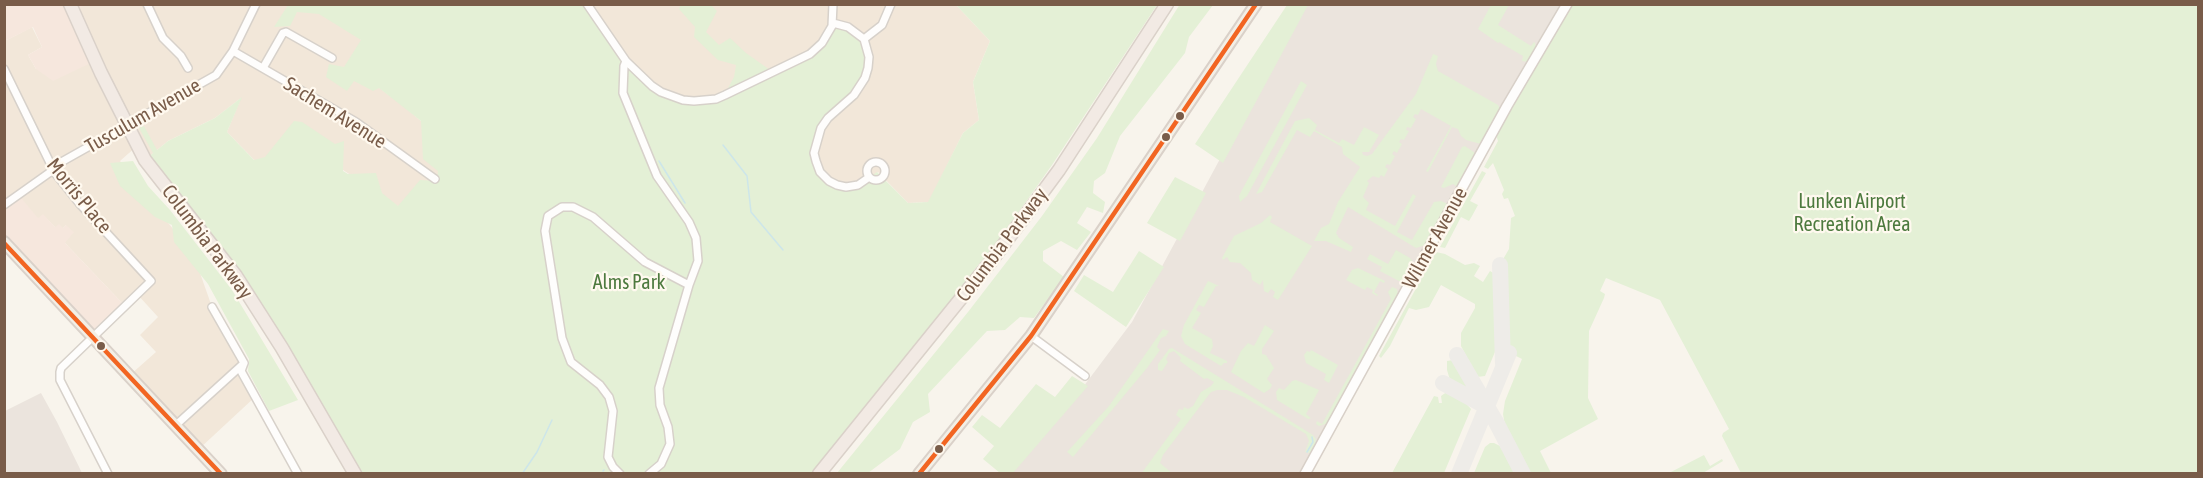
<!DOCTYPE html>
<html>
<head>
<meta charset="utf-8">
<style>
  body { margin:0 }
  #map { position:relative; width:2203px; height:478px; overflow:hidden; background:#f8f4ec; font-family:"Asap Condensed",sans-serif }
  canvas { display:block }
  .frame { position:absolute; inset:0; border:6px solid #795c49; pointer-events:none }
</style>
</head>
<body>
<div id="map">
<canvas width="2203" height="478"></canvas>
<div class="frame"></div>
</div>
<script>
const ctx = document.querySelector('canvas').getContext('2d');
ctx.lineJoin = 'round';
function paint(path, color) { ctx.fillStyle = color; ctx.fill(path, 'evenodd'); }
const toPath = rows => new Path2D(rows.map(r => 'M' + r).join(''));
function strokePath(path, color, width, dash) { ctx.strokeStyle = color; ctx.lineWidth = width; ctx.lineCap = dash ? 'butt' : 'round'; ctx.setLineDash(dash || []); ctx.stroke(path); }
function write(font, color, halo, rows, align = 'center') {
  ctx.font = font + ' "Asap Condensed",sans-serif'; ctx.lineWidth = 4.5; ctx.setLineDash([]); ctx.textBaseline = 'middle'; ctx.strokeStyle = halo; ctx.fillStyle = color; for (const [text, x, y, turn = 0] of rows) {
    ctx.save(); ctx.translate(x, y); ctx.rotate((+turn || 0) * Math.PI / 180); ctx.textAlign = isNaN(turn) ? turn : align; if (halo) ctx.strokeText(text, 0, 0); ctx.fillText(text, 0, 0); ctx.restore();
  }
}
const residential = toPath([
  [86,4,335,5,361,40,370,81,401,104,449,145,461,193,414,217,325,158,263,169,227,132,241,98,215,118,168,141,145,160,137,146,120,161,194,256,212,307,244,363,242,372,255,397,199,449,130,375,156,352,140,335,158,317,137,294,125,306,65,243,66,225,63,228,56,228,43,215,39,219,5,204,5,38,7,40,32,27,42,47,28,55,36,69,72,11],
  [587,5,956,5,990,41,973,82,979,120,963,133,929,202,908,203,878,172,858,185,846,187,829,181,816,161,817,49,725,95,694,101,661,92,626,61]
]);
const commercial = toPath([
  [5,5,86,5,72,11,95,61,53,81,36,69,28,55,42,47,33,27,7,40,5,38],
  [18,194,38,218,43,214,55,227,59,224,63,228,66,225,74,232,65,243,125,306,94,337,5,242,5,204]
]);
const industrial = toPath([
  [1303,5,1562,5,1508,94,1300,473,1004,474,1071,403,1132,322],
  [41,393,57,422,82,473,5,473,5,411]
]);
const green = toPath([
  [681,4,711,5,717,11,706,32,719,45,730,38,746,53,770,70,727,90,734,77,736,65,718,60,694,37,695,27,679,9],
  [1180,4,1213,5,1189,37,1185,53,1120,136,1105,173,1094,181,1093,193,1105,202,1103,213,1087,207,1077,223,1091,232,1077,250,1061,241,1043,251,1043,261,1064,277,1034,318,1020,317,1005,330,987,331,928,394,930,412,913,422,900,449,868,473,837,473,968,312,1042,216,1097,138],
  [288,5,587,5,626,61,652,86,683,100,706,100,810,54,833,23,853,30,867,47,865,78,828,118,814,153,820,172,837,185,858,185,877,172,908,203,928,202,963,133,979,120,973,82,990,41,956,5,1157,5,1052,165,998,241,974,270,979,277,819,473,355,473,282,347,145,160,153,153,139,128,144,126,157,150,168,141,215,118,242,97,227,132,254,160,265,157,294,121,302,122,335,144,344,141,343,171,348,174,376,173,382,193,398,206,420,180,437,181,438,171,423,159,421,121,379,88,373,91,354,81,347,91,326,77,329,64,344,67,361,40,319,14,297,12,290,26,274,27],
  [1287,5,1308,5,1223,163,1195,144],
  [1491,5,1509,5,1498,25,1531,46,1534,42,1535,43,1536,48,1528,62,1522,61,1523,56,1499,42,1498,43,1478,29],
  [1571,5,2198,5,2198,473,1741,473,1722,436,1723,433,1729,429,1660,300,1606,278,1600,291,1605,294,1604,298,1589,331,1588,398,1598,419,1540,451,1551,473,1530,473,1505,426,1503,414,1505,401,1522,359,1504,350,1502,261,1509,249,1511,218,1515,216,1508,198,1504,199,1502,194,1504,190,1493,163,1488,169,1484,167,1498,141,1496,135,1543,49],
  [1433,54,1438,56,1436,64,1438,71,1498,105,1500,109,1481,144,1466,140,1461,136,1458,129,1452,127,1428,172,1426,171,1451,126,1421,109,1418,115,1415,114,1413,117,1416,119,1411,128,1407,127,1406,130,1409,131,1404,140,1401,139,1399,142,1402,144,1397,153,1394,151,1392,154,1395,156,1390,165,1387,164,1385,167,1388,169,1384,177,1381,175,1379,178,1373,176,1367,181,1369,183,1363,197,1369,203,1366,210,1395,226,1413,194,1416,196,1397,232,1412,240,1434,202,1441,201,1448,204,1425,245,1416,248,1348,207,1336,233,1339,238,1353,247,1351,252,1326,241,1314,241,1321,228,1329,224,1338,202,1360,167,1343,154,1342,147,1314,131,1310,137,1297,130,1262,192,1256,194,1295,121,1309,118,1317,125,1315,130,1339,143,1342,139,1354,145,1364,127,1379,135,1369,152,1362,152,1363,155,1367,156,1372,154,1416,94],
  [1301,81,1307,85,1247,196,1240,202,1239,196,1242,190],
  [1465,146,1475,153,1457,188,1456,189,1456,186,1453,184,1444,188,1441,187,1462,147],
  [133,161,148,186,170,210,232,290,298,400,269,411,248,371,249,359,208,284,174,242,172,225,155,217,120,186,110,163],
  [1482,171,1486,173,1470,201,1478,205,1472,216,1469,221,1461,217,1445,248,1440,247],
  [1175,177,1206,193,1180,241,1147,223],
  [1270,215,1272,217,1270,222,1312,246,1278,300,1273,297,1275,292,1271,289,1268,293,1264,291,1263,280,1260,285,1252,280,1251,273,1240,263,1230,262,1227,257,1223,260,1222,258,1234,236,1261,223],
  [1396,250,1410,258,1415,265,1404,281,1399,281,1380,271,1382,267,1367,259,1370,254,1388,264],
  [1139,251,1164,267,1126,327,1074,291,1084,275,1113,292],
  [1436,252,1445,254,1465,265,1474,263,1480,266,1474,276,1483,282,1490,271,1495,274,1497,347,1485,376,1477,377,1461,346,1461,333,1475,308,1475,304,1441,285,1429,307,1416,310,1409,308,1390,346,1381,358,1379,356],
  [1358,268,1385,281,1384,283,1380,281,1374,292,1378,295,1377,296,1372,293,1373,290,1367,287,1365,290,1346,280,1352,270],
  [1208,281,1219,286,1216,286,1204,307,1199,305,1196,310,1201,313,1192,328,1212,339,1213,346,1210,353,1227,361,1227,363,1224,363,1221,366,1185,344,1181,336,1184,325],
  [1392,287,1397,289,1398,295,1328,423,1319,426,1316,424,1317,421,1322,424,1391,299,1388,292],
  [1265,325,1274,331,1262,349,1262,354,1266,355,1274,368,1267,379,1272,385,1270,389,1264,393,1231,372,1241,351,1248,343,1254,346],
  [1163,329,1169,331,1166,336,1161,338,1157,347,1160,350,1147,368,1073,457,1067,452,1109,406],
  [1172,348,1313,435,1316,439,1315,448,1310,453,1305,452,1309,441,1306,434,1244,397,1227,390,1217,390,1211,392,1163,455,1160,463,1172,473,1141,474,1181,419,1176,415,1179,409,1183,410,1184,407,1188,409,1193,406,1201,392,1211,386,1214,382,1207,378,1204,379,1180,361,1181,358,1174,351,1169,353,1166,359,1168,362,1162,371,1158,370,1158,364,1169,349],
  [1311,350,1338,365,1329,383,1324,380,1326,374,1306,363,1304,355,1307,351,1310,352],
  [1453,360,1459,365,1470,384,1468,389,1466,390,1450,380,1447,370,1447,361],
  [1072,376,1088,386,1013,473,1000,473,983,459,994,446,972,427,982,415,1000,428,1036,384,1055,397],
  [1296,380,1319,390,1306,414,1311,418,1308,419,1277,400,1276,392,1279,388,1284,390,1292,381],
  [1448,391,1463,400,1471,409,1444,473,1392,473,1434,396,1438,397,1439,403,1442,403,1441,396],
  [1490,443,1494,443,1500,446,1515,473,1474,473,1485,447],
  [1704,455,1710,466,1722,459,1723,461,1703,473,1669,473]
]);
const stream = toPath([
  [723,145,747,176,751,212,783,250],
  [659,161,685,203],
  [1307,452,1313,442,1312,437],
  [603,471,604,470],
  [522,474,537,452,552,420]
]);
const taxiway = toPath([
  [1500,265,1503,364],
  [1457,355,1496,422,1523,474],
  [1443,383,1487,407],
  [1459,474,1509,353]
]);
const street = toPath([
  [147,4,163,38,181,56,188,68],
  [587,4,626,61,652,86,661,92,683,100,694,101,716,99,725,95,810,54,822,43,832,26,833,4],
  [833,23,848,27,864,39,869,57,868,68,865,78,854,95,828,118,821,128,814,153,816,161,820,172,829,181,837,185,846,187,858,185,868,178],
  [864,39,882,25,891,4],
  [233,51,356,122,435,179],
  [626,61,624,66,623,93,657,176,689,222,696,238,698,261,689,285],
  [263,68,283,33,286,32,332,58],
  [4,69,55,173,79,203,151,281,61,368,60,372,60,380,108,474],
  '867 171a9 9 0 1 1 18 0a9 9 0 1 1-18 0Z',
  [4,205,49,173,56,165,216,75,233,51,256,4],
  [212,307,244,363],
  [1031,336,1085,376],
  [244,363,241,371,298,474],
  [176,425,242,365],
  [620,474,613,467,608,457,613,411,609,397,600,385,571,362,562,338,545,231,548,216,562,207,573,207,593,217,645,262,689,285,659,388,660,405,668,427,670,444,661,464,649,474]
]);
const secondary = toPath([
  [1305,474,1507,106,1567,4]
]);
const primary = toPath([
  [4,242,221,474],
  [919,474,1031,336,1256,4]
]);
const highway = toPath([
  [70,4,101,73,145,160,236,276,282,348,355,474],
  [819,474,992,260,1025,216,1059,170,1167,4]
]);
const bus1 = toPath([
  [4,243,221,474],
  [919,474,1031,336,1256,4]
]);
const markers = [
  [1180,116,5,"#795c49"],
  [1166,137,5,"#795c49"],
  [101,346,5,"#795c49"],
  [939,449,5,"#795c49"]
];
const streetNames = [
  ["Sachem Avenue",335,113,32],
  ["Tusculum Avenue",143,116,-30],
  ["Morris Place",79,196,51],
  ["Wilmer Avenue",1435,238,-61],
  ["Columbia Parkway",207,242,53],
  ["Columbia Parkway",1002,245,-53]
];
const parkNames = [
  ["Lunken Airport",1852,202],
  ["Recreation Area",1852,225],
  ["Alms Park",629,283]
];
paint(residential, '#f2e7d9');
paint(commercial, '#f6e7dd');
paint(industrial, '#ebe4dd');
paint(green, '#e4f0d6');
strokePath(stream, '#cde6ea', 1.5);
strokePath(taxiway, '#eeece8', 16);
strokePath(street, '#d7d1ca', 10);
strokePath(secondary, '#d8d0c8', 12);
strokePath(primary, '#dad1c9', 14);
strokePath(highway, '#dad1c9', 15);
strokePath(street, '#fefdfc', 7);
strokePath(secondary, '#fefdfc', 9);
strokePath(primary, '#f3efe6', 10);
strokePath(highway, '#f2eae4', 12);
strokePath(bus1, '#f26522', 4.5);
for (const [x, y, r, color] of markers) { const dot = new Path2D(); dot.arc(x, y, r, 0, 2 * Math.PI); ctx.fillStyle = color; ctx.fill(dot); strokePath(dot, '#fff9ef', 2); }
write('20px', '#795c49', '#fff9ef', streetNames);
write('20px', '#4d7a3e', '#fff9ef', parkNames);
</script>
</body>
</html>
